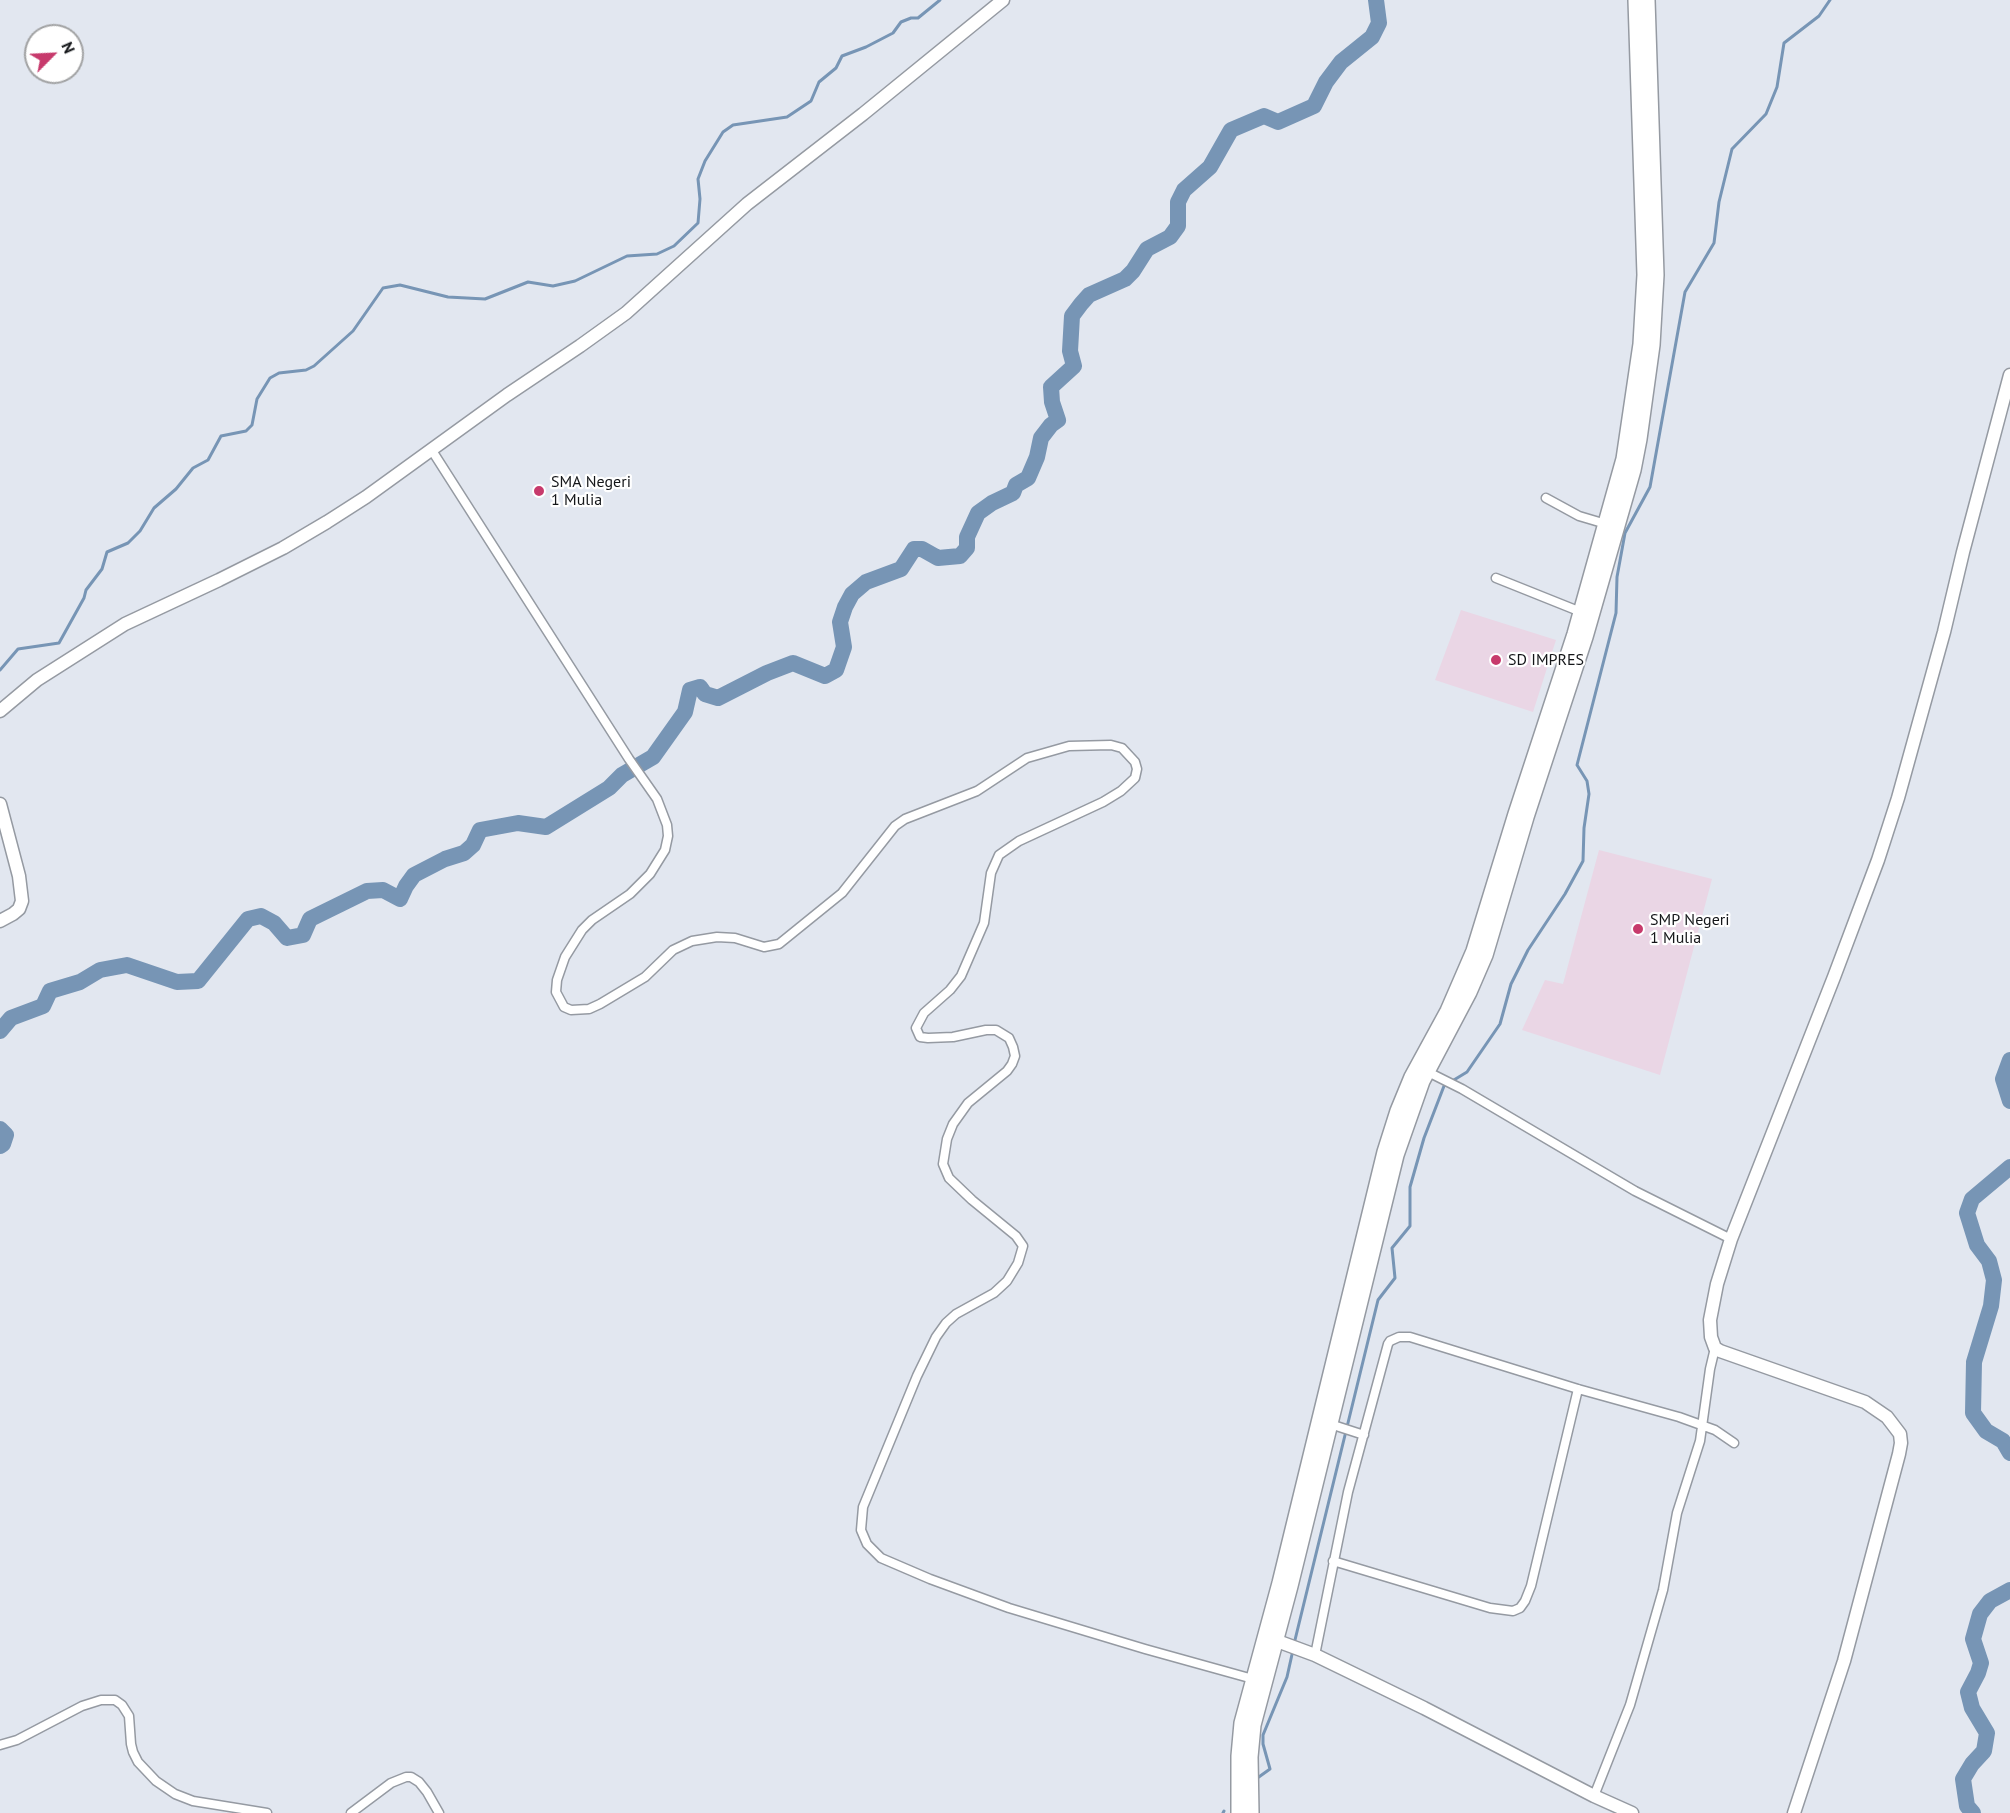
<!DOCTYPE html>
<html>
<head>
<meta charset="utf-8">
<style>
  body { margin:0 }
  #map { position:relative; width:2010px; height:1813px; overflow:hidden; background:#e2e7f0; font-family:"PT Sans",sans-serif }
  canvas { display:block }
  .north { position:absolute; left:24px; top:24px; width:60px; height:60px; box-sizing:border-box; background:#fff; border:2px solid #a1a2a3; border-radius:50%; rotate:66deg; font-size:16px; font-weight:700; line-height:24px; text-align:center; color:#141619 }
  .north::after { content:''; display:block; margin:auto; width:21px; height:27px; background:#c73a6c; clip-path:polygon(50% 0,100% 100%,50% 72%,0 100%) }
</style>
</head>
<body>
<div id="map">
<canvas width="2010" height="1813"></canvas>
<div class="north">N</div>
</div>
<script>
const ctx = document.querySelector('canvas').getContext('2d');
ctx.lineJoin = 'round';
function paint(path, color) { ctx.fillStyle = color; ctx.fill(path, 'evenodd'); }
const toPath = rows => new Path2D(rows.map(r => 'M' + r).join(''));
function strokePath(path, color, width, dash) { ctx.strokeStyle = color; ctx.lineWidth = width; ctx.lineCap = dash ? 'butt' : 'round'; ctx.setLineDash(dash || []); ctx.stroke(path); }
function write(font, color, halo, rows, align = 'center') {
  ctx.font = font + ' "PT Sans",sans-serif'; ctx.lineWidth = 4.5; ctx.setLineDash([]); ctx.textBaseline = 'middle'; ctx.strokeStyle = halo; ctx.fillStyle = color; for (const [text, x, y, turn = 0] of rows) {
    ctx.save(); ctx.translate(x, y); ctx.rotate((+turn || 0) * Math.PI / 180); ctx.textAlign = isNaN(turn) ? turn : align; if (halo) ctx.strokeText(text, 0, 0); ctx.fillText(text, 0, 0); ctx.restore();
  }
}
const education = toPath([
  [1461,610,1556,640,1533,712,1435,680],
  [1599,850,1712,879,1660,1075,1522,1030,1545,980,1563,984]
]);
const stream = toPath([
  [0,670,18,649,59,643,84,598,86,590,102,569,107,552,128,543,140,531,154,508,176,489,193,468,208,460,221,436,246,431,252,425,257,399,270,378,279,373,306,370,314,366,353,331,383,288,400,285,448,297,485,299,528,282,553,286,575,281,627,256,657,254,674,246,698,223,700,199,698,179,705,161,723,132,733,125,787,117,811,101,819,82,836,68,842,56,866,47,893,33,901,22,911,18,918,18,940,0],
  [1294,1644,1378,1300,1395,1278,1392,1248,1410,1226,1410,1187,1424,1138,1444,1086,1467,1072,1500,1024,1511,984,1528,950,1565,894,1583,861,1584,828,1589,794,1587,781,1577,765,1616,613,1617,577,1625,533,1650,487,1685,292,1714,243,1719,202,1732,149,1766,114,1777,87,1784,43,1819,16,1830,0],
  [1256,1779,1270,1769,1263,1744,1263,1735,1287,1677,1293,1650],
  [1223,1813,1224,1811]
]);
const river = toPath([
  [0,1031,11,1018,43,1006,50,991,80,982,100,970,127,965,177,982,198,981,248,919,261,916,274,923,287,938,303,935,310,919,367,891,383,890,400,899,406,886,414,875,445,859,464,853,473,845,480,830,518,823,546,827,609,788,622,775,653,757,685,712,690,690,700,687,705,694,718,698,767,673,793,663,825,676,836,670,844,647,840,622,845,607,852,594,866,582,901,569,914,549,922,549,938,558,960,556,967,548,967,537,978,513,992,503,1013,493,1016,485,1028,478,1037,457,1041,438,1051,425,1058,420,1052,402,1051,387,1074,366,1070,351,1072,316,1081,304,1089,295,1125,279,1133,271,1147,249,1170,237,1178,226,1178,202,1184,190,1210,167,1231,130,1264,116,1278,122,1314,106,1326,82,1341,62,1372,37,1379,23,1376,0],
  [2010,1060,2003,1079,2010,1101],
  [0,1129,6,1135,3,1144,0,1146],
  [2010,1167,1972,1199,1967,1213,1977,1245,1989,1261,1994,1280,1991,1306,1974,1362,1973,1413,1986,1431,2003,1441,2010,1453],
  [1973,1813,1967,1806,1963,1779,1972,1764,1984,1751,1987,1733,1972,1708,1968,1692,1978,1673,1981,1663,1973,1639,1980,1614,1990,1601,2010,1590]
]);
const street = toPath([
  [431,449,629,759,657,799,667,825,668,836,665,850,650,874,630,894,592,920,582,930,565,957,557,980,556,992,564,1007,571,1010,589,1009,600,1004,645,977,673,950,692,941,717,937,735,938,764,947,779,944,842,893,895,826,905,819,977,791,1027,758,1069,746,1111,745,1122,748,1135,762,1137,769,1135,778,1121,791,1103,802,1019,841,999,855,991,873,984,923,961,976,950,990,924,1013,916,1028,920,1037,928,1038,953,1037,986,1030,996,1030,1009,1038,1013,1047,1015,1056,1012,1064,1007,1071,968,1103,953,1124,947,1139,943,1164,949,1178,972,1200,1016,1236,1023,1246,1018,1263,1007,1281,994,1293,956,1314,946,1323,936,1337,917,1376,863,1507,861,1530,867,1544,881,1558,930,1579,1009,1608,1145,1649,1253,1679],
  [1546,498,1579,516,1606,524],
  [1496,578,1581,612],
  [1424,1070,1462,1089,1635,1191,1731,1239],
  [1327,1423,1364,1435],
  [1333,1561,1490,1608,1513,1611,1520,1608,1525,1601,1531,1586,1578,1389],
  [1315,1655,1348,1492,1388,1344,1390,1341,1399,1337,1410,1337,1578,1389,1679,1417,1715,1430,1734,1443],
  [0,1745,17,1740,82,1706,101,1700,115,1700,122,1705,129,1716,131,1744,133,1752,138,1762,156,1781,175,1794,193,1801,267,1813],
  [1594,1796,1630,1705,1663,1590,1677,1513,1700,1441,1710,1369,1715,1348],
  [351,1813,391,1783,406,1777,411,1777,419,1782,427,1792,439,1813]
]);
const secondary = toPath([
  [0,711,37,680,125,624,219,580,283,548,327,522,366,497,507,395,580,346,626,313,747,204,863,114,1003,0],
  [0,804,19,876,22,901,19,909,13,914,0,921],
  [1269,1638,1315,1655,1424,1708,1594,1796,1632,1813],
  [1794,1813,1844,1661,1899,1454,1901,1443,1900,1434,1887,1417,1865,1402,1720,1351,1715,1348,1711,1337,1710,1320,1717,1284,1731,1239,1834,977,1878,860,1898,798,1944,632,1963,552,2010,375]
]);
const highway = toPath([
  [1239,1813,1239,1756,1242,1723,1280,1583,1385,1152,1398,1111,1412,1077,1448,1011,1474,951,1516,814,1575,634,1624,459,1641,344,1645,275,1636,0],
  [1251,1813,1250,1757,1253,1725,1290,1586,1396,1155,1422,1081,1469,992,1485,955,1526,817,1585,637,1633,470,1639,439,1652,345,1656,275,1647,0]
]);
const markers = [
  [539,491,6,"#c73a6c"],
  [1496,660,6,"#c73a6c"],
  [1638,929,6,"#c73a6c"]
];
const poiNames = [
  ["SMA Negeri",551,482],
  ["1 Mulia",551,500],
  ["SD IMPRES",1508,660],
  ["SMP Negeri",1650,920],
  ["1 Mulia",1650,938]
];
paint(education, '#ead6e5');
strokePath(stream, '#7795b5', 3);
strokePath(river, '#7795b5', 16);
strokePath(street, '#959aa2', 11);
strokePath(secondary, '#959aa2', 15);
strokePath(highway, '#959aa2', 18);
strokePath(street, '#fff', 8);
strokePath(secondary, '#fff', 12);
strokePath(highway, '#fff', 15);
for (const [x, y, r, color] of markers) { const dot = new Path2D(); dot.arc(x, y, r, 0, 2 * Math.PI); ctx.fillStyle = color; ctx.fill(dot); strokePath(dot, '#fff', 2); }
write('16px', '#141619', '#fff', poiNames, 'left');
</script>
</body>
</html>
